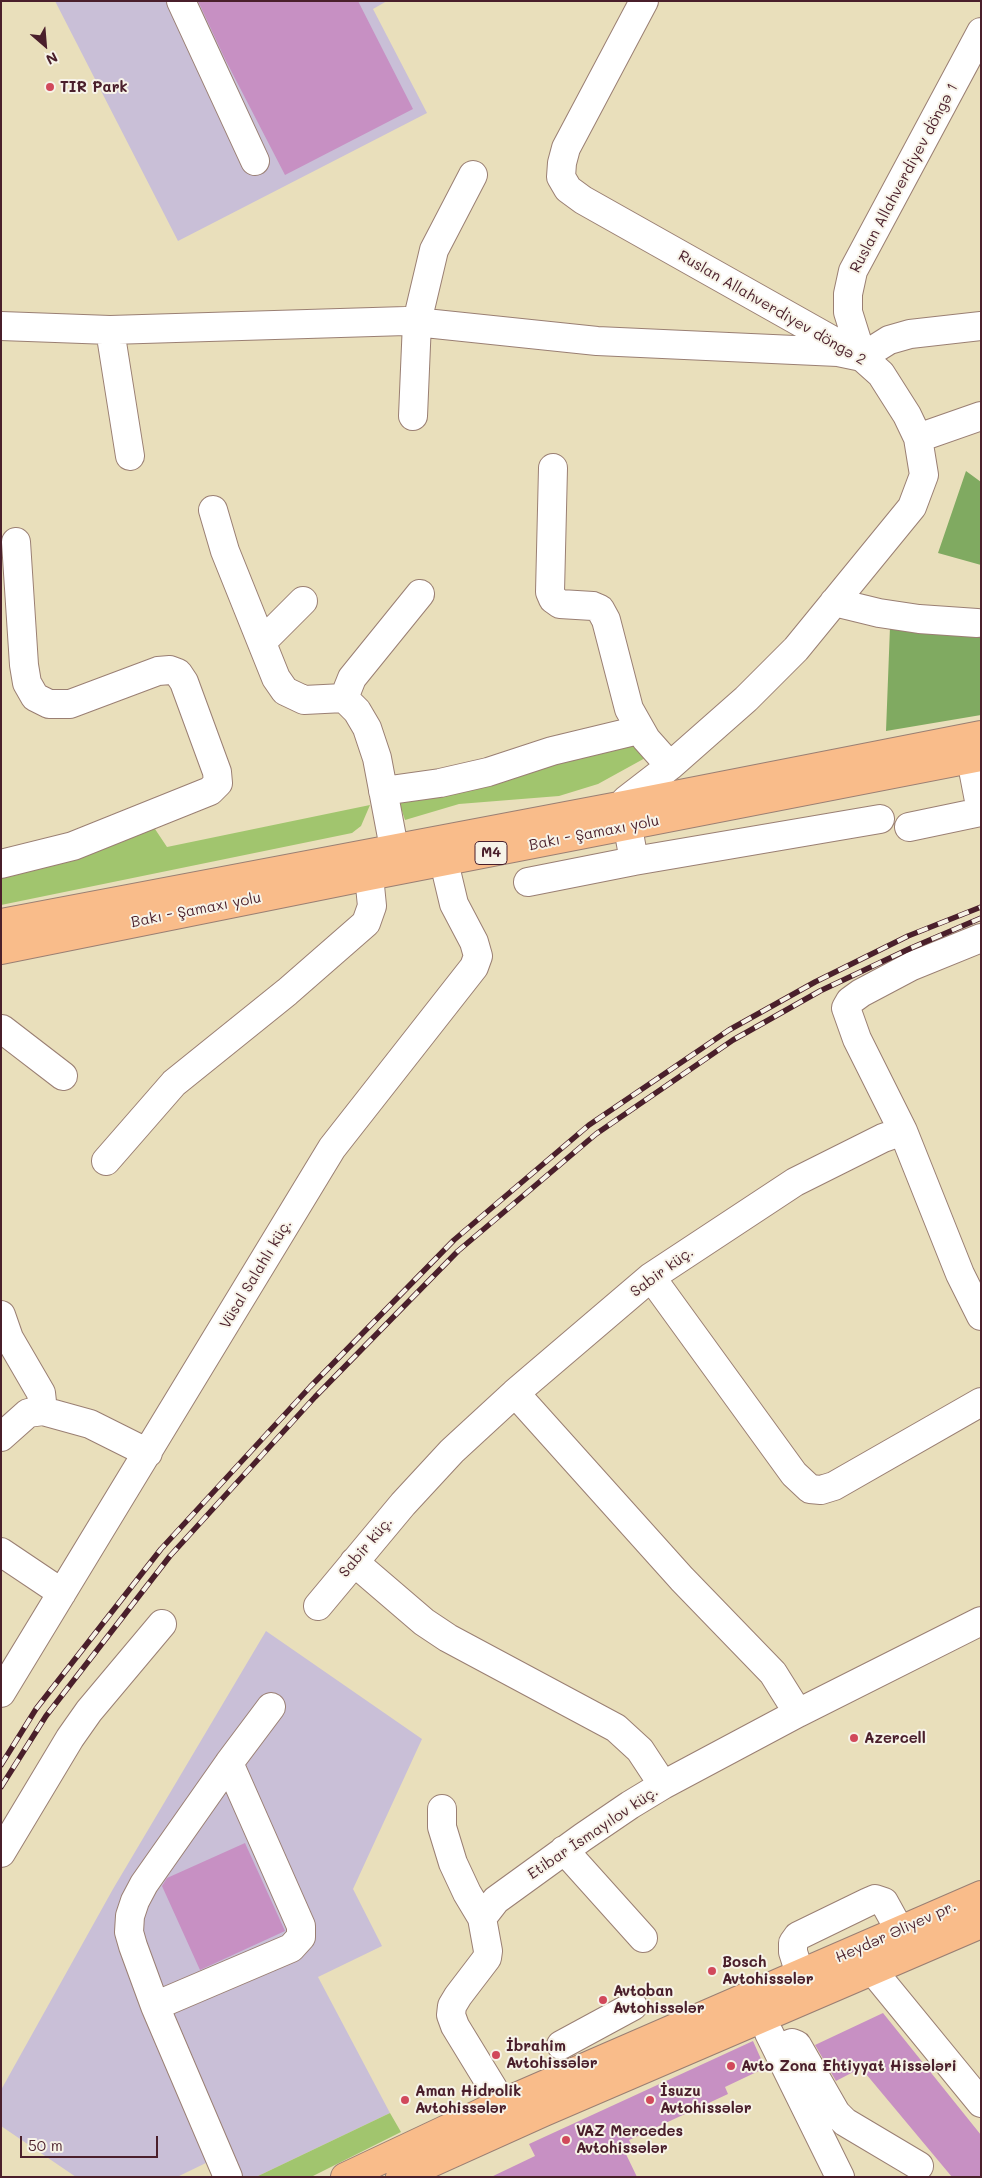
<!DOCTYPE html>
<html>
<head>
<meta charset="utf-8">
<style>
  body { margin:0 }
  #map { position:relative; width:982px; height:2178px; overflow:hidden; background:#e9dfbb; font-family:Mali,sans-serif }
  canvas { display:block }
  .frame { position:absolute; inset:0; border:2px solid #4a1f2b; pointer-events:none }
  .north { position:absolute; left:20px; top:20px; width:50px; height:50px; -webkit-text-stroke:4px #f7f3e8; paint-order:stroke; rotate:153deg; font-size:14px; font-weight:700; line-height:20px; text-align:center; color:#4a1f2b }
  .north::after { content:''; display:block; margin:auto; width:18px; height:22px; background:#4a1f2b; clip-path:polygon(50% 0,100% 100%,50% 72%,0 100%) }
  .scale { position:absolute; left:20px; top:2136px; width:138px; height:22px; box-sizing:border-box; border:2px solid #4a1f2b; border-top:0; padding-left:6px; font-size:15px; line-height:18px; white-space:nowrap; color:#4a1f2b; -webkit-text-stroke:4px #f7f3e8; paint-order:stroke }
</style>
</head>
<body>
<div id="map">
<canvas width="982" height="2178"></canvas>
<div class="frame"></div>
<div class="north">N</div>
<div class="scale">50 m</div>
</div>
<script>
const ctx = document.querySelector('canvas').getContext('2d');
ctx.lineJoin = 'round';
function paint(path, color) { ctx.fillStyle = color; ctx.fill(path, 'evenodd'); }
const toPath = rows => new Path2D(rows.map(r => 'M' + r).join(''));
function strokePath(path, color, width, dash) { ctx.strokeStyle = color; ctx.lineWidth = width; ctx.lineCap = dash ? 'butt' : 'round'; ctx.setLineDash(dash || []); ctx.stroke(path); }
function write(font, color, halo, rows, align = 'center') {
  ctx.font = font + ' Mali,sans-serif'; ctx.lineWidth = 4; ctx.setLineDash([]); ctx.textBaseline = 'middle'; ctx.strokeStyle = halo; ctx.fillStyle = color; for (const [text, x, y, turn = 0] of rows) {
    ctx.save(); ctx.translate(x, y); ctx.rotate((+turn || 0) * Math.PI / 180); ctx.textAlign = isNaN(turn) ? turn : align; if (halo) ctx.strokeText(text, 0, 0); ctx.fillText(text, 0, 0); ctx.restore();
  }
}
const industrial = toPath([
  [55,1,387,1,373,9,427,113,178,241],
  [266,1631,422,1739,353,1889,382,1946,318,1977,390,2113,256,2177,217,2177,210,2161,177,2177,76,2177,1,2126,1,2090,113,1889]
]);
const green = toPath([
  [631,737,647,757,598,784,559,796,459,804,405,820,399,802],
  [370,805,361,826,352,833,1,905,1,878,153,826,167,847],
  [390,2113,401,2132,311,2177,256,2177]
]);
const forest = toPath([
  [966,471,981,482,981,565,938,553],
  [890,627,981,632,981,715,886,731]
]);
const building = toPath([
  [198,1,358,1,413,109,285,175,225,59],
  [245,1843,285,1931,200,1970,162,1886,167,1878],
  [883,2013,981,2135,981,2177,952,2177,861,2068,836,2081,815,2045],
  [753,2041,765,2068,725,2087,728,2094,629,2140,632,2146,624,2150,637,2177,491,2177,535,2156,529,2144]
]);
const minor = toPath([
  [181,1,255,161],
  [1,326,110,330,406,321,597,341,838,352,862,357,889,340,910,334,981,326],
  [110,330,130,456],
  [862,357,848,312,848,294,853,271,981,32],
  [413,416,417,322,434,250,473,175],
  [918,438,981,416],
  [553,468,550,592,553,599,560,604,593,606,600,609,606,620,629,709,646,739,670,766],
  [213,510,225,551,276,678,285,691,304,700,344,698],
  [834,602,879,613,919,619,977,623],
  [262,642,303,601],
  [971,759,981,811],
  [383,791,440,783,488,772,552,751,639,730],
  [909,827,981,812],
  [394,848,377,758,367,728,357,711,344,698,352,678,420,594],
  [634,861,624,805,626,800,670,766,746,699,796,649,912,507,924,475,918,438,907,415,881,374,862,357,583,200,568,189,561,177,562,163,566,148,644,1],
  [1,864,73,846,210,791,218,783,217,772,184,682,178,673,170,670,158,671,70,704,49,704,35,697,27,683,24,665,16,542],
  [528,882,634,861,880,819],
  [2,1029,63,1076],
  [903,1131,857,1039,846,1008,850,1001,861,993,912,966,981,938],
  [106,1161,174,1083,287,992,366,923,372,906,369,876],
  [651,1277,794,1474,810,1489,821,1490,834,1486,981,1402],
  [1,1315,9,1338,41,1393,43,1411],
  [515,1393,682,1579,773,1673,798,1713],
  [1,1437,28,1413,43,1411,90,1424,148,1453],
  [1,1552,62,1593],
  [354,1562,424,1622,448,1638,616,1728,640,1750,663,1785],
  [318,1606,403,1504,452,1451,515,1393,651,1277,795,1182,883,1138,903,1131,960,1274,981,1316],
  [1,1693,332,1148,474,967,478,956,474,942,454,904,444,862],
  [442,1809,442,1827,453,1863,467,1893,482,1918],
  [564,1850,643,1938],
  [1,1853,70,1738,89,1711,162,1624],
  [873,1971,981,2103],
  [800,1974,793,1952,793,1943,798,1936,868,1902,875,1899,884,1902,900,1931],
  [155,2006,291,1948,301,1937,301,1926,229,1763],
  [769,2033,840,2177],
  [561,2045,633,2006],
  [777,2049,792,2043,797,2045,836,2113,845,2122,919,2166],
  [502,2103,455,2026,451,2015,452,2006,458,1996,487,1958,488,1951,482,1918,496,1900,583,1837,630,1805,663,1785,798,1713,981,1621],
  [228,2177,155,2006,133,1946,129,1932,130,1916,135,1901,144,1884,229,1763,271,1707]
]);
const major = toPath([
  [345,2177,502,2103,981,1895],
  [400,2177,544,2112,981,1924]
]);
const highway = toPath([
  [1,923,624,805,981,735],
  [1,950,369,876,981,757]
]);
const rail = toPath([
  [1,1765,36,1709,161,1549,310,1387,454,1240,589,1125,729,1030,815,982,908,936,981,907],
  [1,1787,46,1716,170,1556,315,1397,458,1251,596,1134,733,1040,820,991,911,948,981,918]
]);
const markers = [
  [50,87,5,"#d1495b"],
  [854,1738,5,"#d1495b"],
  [712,1971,5,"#d1495b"],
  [603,2000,5,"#d1495b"],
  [496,2055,5,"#d1495b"],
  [731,2066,5,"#d1495b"],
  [405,2100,5,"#d1495b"],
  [650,2100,5,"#d1495b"],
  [566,2140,5,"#d1495b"]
];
const shields = [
  [491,853,32]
];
const shieldNames = [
  ["M4",491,853]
];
const poiNames = [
  ["TIR Park",60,87],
  ["Azercell",864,1738],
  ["Bosch",722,1962],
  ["Avtohissələr",722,1979],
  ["Avtoban",613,1991],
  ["Avtohissələr",613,2008],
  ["İbrahim",506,2046],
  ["Avtohissələr",506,2063],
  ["Avto Zona Ehtiyyat Hissələri",741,2066],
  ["Aman Hidrolik",415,2091],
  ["Avtohissələr",415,2108],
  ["İsuzu",660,2091],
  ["Avtohissələr",660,2108],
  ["VAZ Mercedes",576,2131],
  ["Avtohissələr",576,2148]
];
const streetNames = [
  ["Ruslan Allahverdiyev döngə 1",904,178,-62],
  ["Ruslan Allahverdiyev döngə 2",772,308,30],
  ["Bakı - Şamaxı yolu",594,833,-11],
  ["Bakı - Şamaxı yolu",196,910,-11],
  ["Sabir küç.",662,1272,-36],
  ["Vüsal Salahlı küç.",256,1274,-59],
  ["Sabir küç.",366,1547,-50],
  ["Etibar İsmayılov küç.",593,1833,-34],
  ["Heydər Əliyev pr.",896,1932,-24]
];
paint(industrial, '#c9bfd7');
paint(green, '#a1c56e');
paint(forest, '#80aa61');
paint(building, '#c790c3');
strokePath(minor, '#9a7f73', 30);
strokePath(major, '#9a7f73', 30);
strokePath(highway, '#9a7f73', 30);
strokePath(minor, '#fff', 28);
strokePath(major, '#f9bc8a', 28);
strokePath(highway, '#f9bc8a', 28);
strokePath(rail, '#4a1f2b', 5.5);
strokePath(rail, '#f7f3e8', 4, [11]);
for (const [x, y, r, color] of markers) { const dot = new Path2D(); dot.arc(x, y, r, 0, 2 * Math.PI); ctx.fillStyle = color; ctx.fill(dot); strokePath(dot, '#f7f3e8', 2); }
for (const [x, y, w] of shields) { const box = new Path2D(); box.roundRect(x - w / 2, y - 11.5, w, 23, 4); ctx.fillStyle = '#f7f3e8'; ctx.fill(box); strokePath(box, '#4a1f2b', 1); }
write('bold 14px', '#4a1f2b', null, shieldNames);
write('bold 15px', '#4a1f2b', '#f7f3e8', poiNames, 'left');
write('15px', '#4a1f2b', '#f7f3e8', streetNames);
</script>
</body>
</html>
